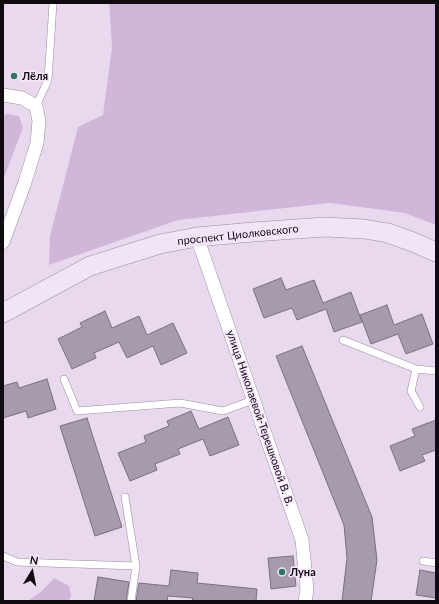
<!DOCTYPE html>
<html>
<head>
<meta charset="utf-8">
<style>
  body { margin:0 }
  #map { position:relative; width:439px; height:604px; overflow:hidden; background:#e9d9ef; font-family:Lato,sans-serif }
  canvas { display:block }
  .frame { position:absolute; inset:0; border:4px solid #100a11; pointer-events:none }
  .north { position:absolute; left:12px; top:552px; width:40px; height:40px; -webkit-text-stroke:3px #f6e6fc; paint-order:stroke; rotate:10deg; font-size:11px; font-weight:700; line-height:16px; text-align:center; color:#100a11 }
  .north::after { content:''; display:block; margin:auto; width:14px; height:18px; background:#100a11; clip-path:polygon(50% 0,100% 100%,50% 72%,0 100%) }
</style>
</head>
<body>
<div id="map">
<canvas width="439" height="604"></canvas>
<div class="frame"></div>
<div class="north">N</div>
</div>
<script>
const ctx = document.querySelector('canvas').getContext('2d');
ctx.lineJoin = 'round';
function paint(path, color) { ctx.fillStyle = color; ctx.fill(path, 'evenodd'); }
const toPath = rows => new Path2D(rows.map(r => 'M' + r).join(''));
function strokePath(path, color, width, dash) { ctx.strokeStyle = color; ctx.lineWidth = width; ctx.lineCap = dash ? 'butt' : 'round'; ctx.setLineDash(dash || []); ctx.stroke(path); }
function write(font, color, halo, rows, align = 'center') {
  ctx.font = font + ' Lato,sans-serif'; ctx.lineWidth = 3; ctx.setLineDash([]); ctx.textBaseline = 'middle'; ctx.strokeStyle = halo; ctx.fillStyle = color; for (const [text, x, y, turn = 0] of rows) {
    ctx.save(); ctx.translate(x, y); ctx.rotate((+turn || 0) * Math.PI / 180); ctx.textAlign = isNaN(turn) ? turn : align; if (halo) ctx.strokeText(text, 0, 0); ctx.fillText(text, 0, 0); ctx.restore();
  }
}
const green = toPath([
  [109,3,436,3,436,225,405,213,330,203,178,220,49,265,50,236,78,127,103,115,112,47],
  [7,114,19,116,23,128,3,180,3,116],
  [54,578,69,586,71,596,69,601,28,601,42,591]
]);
const building = toPath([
  [281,278,286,290,314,280,323,303,351,292,362,322,334,332,326,309,297,320,292,308,264,318,253,289,281,278],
  [387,305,394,325,422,314,433,344,406,354,398,334,371,344,360,315,387,305],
  [105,311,112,328,139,316,147,335,173,323,187,353,161,365,153,346,127,358,119,342,94,353,96,358,72,369,58,339,82,327,80,323,105,311],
  [302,346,372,517,377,560,371,601,342,601,347,558,344,525,276,356,302,346],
  [47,379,56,409,28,418,26,411,3,418,3,386,17,382,19,388,47,379],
  [191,411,199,429,228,417,239,445,210,456,203,439,178,449,180,454,155,464,157,470,130,481,118,453,146,442,144,436,169,426,167,421,191,411],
  [87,418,122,527,95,536,60,426,87,418],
  [436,420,436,450,422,455,425,461,400,471,390,446,415,436,412,429,436,420],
  [293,556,296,586,271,589,268,558,293,556],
  [171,570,198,573,197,583,257,589,256,601,192,601,193,598,168,596,167,601,136,601,139,583,169,586,171,570],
  [420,570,436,573,436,598,416,595,420,570],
  [98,577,129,582,126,601,94,601,98,577]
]);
const lane = toPath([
  [36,106,48,80,53,3],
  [343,340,416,369,436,371],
  [416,369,411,391,420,407],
  [64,379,77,411,180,403,223,411,253,400],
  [125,497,136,566,131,601],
  [3,556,17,562,136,566],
  [423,561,436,563]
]);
const street = toPath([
  [3,95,22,98,36,106,39,121,37,143,24,185,3,242],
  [197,237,302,540,307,590,305,601]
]);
const secondary = toPath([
  [3,313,90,266,160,244,197,237,253,232,325,227,364,229,388,233,413,242,436,252]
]);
const markers = [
  [14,76,4,"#337362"],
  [282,572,4,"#337362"]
];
const poiNames = [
  ["Лёля",22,76],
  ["Луна",290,572]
];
const streetNames = [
  ["проспект Циолковского",238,235,-6],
  ["улица Николаевой-Терешковой В. В.",260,418,71]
];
paint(green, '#d0b7da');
paint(building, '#a89aae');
strokePath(building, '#7c6e81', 1);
strokePath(lane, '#9a8b9f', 8);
strokePath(street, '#9a8b9f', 14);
strokePath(secondary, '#9a8b9f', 20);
strokePath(lane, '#fff', 7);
strokePath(street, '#fff', 13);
strokePath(secondary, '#f2e4f8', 19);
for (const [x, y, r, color] of markers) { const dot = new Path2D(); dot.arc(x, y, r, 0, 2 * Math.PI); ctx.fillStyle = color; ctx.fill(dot); strokePath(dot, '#f6e6fc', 1.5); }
write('bold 11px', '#100a11', '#f6e6fc', poiNames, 'left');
write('11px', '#100a11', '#f6e6fc', streetNames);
</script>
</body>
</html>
